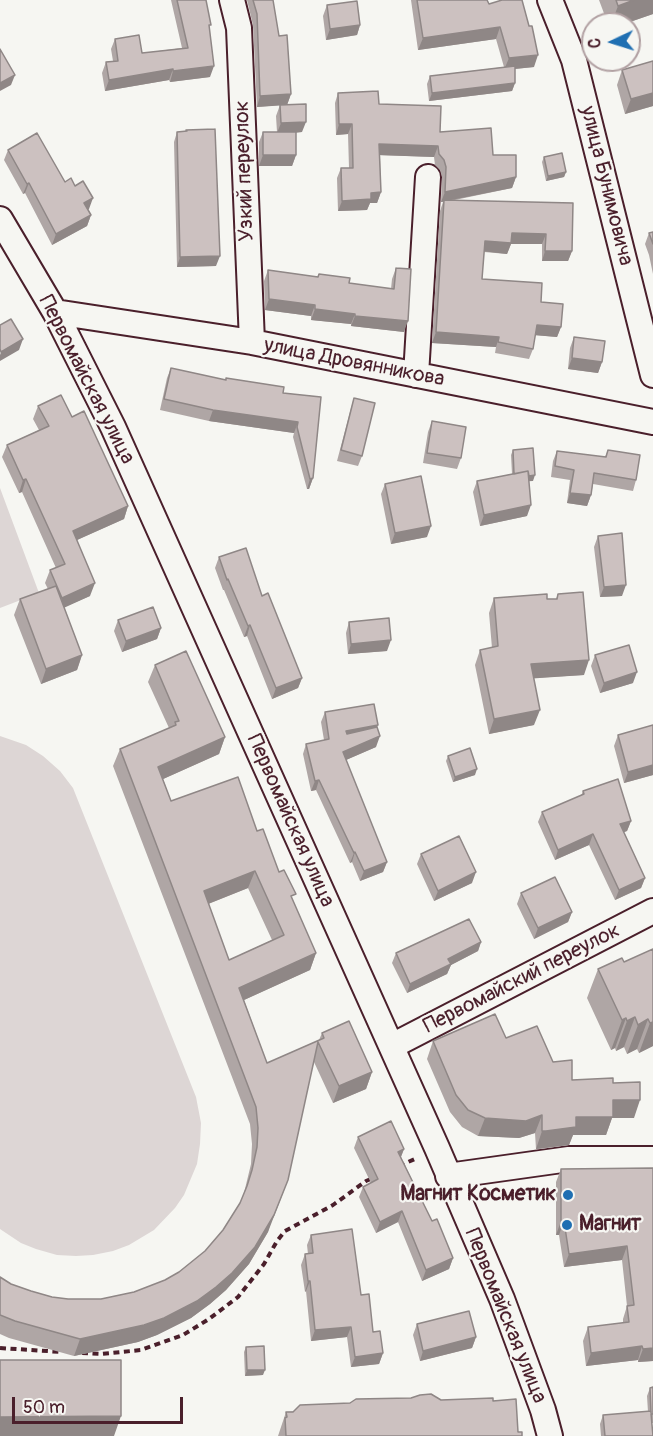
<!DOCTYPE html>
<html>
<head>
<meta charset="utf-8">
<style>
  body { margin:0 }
  #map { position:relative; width:653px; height:1436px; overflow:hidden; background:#f6f6f2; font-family:Pangolin,sans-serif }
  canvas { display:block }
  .north { position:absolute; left:581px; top:12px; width:60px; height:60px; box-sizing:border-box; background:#f6f6f2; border:2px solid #b1a0a2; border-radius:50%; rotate:266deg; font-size:16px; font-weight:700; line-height:24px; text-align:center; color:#4a1f2b }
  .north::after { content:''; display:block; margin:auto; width:21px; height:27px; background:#1f6fb2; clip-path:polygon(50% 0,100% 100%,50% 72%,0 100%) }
  .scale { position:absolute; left:12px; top:1397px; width:171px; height:27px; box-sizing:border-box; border:3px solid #4a1f2b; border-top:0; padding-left:8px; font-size:18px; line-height:21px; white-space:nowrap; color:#4a1f2b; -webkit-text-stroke:4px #f6f6f2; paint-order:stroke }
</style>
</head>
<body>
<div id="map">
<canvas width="653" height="1436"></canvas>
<div class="north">С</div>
<div class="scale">50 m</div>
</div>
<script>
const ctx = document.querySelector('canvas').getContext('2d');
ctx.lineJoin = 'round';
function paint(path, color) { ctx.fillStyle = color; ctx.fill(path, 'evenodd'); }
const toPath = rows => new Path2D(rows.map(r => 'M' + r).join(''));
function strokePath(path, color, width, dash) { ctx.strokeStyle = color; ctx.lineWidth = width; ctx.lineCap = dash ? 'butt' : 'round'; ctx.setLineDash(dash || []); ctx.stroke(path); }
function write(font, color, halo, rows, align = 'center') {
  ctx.font = font + ' Pangolin,sans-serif'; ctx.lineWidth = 4.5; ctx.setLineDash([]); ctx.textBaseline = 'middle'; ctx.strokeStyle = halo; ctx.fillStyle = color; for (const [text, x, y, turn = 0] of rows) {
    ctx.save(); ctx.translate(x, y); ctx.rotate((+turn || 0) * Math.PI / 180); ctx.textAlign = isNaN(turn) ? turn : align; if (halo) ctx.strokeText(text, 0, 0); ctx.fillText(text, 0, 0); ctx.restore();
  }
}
const green = toPath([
  [0,488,39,593,0,608],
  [0,736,26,745,43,756,60,771,73,788,196,1097,201,1123,200,1144,197,1164,184,1195,175,1208,154,1230,129,1245,113,1251,93,1255,76,1256,57,1255,36,1249,21,1243,0,1229]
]);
const path = toPath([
  [399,1166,417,1158],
  [0,1348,62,1352],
  [82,1353,101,1354,141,1350,183,1335,209,1319,238,1297,264,1264,277,1241,285,1231,333,1205,366,1181,373,1178]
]);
const minor = toPath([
  [232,0,239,28,252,342],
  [550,0,574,60,653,375],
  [0,219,55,312,113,427,437,1148,502,1299,543,1410,550,1436],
  [55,312,252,342,653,422],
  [416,375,428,177],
  [392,1046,653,911],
  [448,1176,569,1159,653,1159]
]);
const wall = toPath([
  [171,0,206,0,209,30,210,77,170,82,169,80,105,91,102,73,106,62,113,61,111,49,115,39,142,53,182,48],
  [247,0,273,0,279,36,291,94,287,105,302,132,296,133,296,155,292,166,259,166,259,142,263,132,277,132,276,116,280,105,257,107,253,25],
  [411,0,487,0,489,4,534,67,515,69,515,83,512,91,429,101,427,84,430,76,504,67,496,39,418,50],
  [599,0,653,0,653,14,624,24,608,24],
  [327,5,360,25,357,35,326,40,323,16],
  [653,61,653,106,625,114,617,85,622,70],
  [338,93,379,104,493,155,516,177,512,188,450,201,573,203,572,251,568,261,542,261,542,244,511,244,507,254,484,252,482,279,541,302,561,327,557,337,535,335,533,349,529,359,495,353,496,347,432,343,440,211,443,202,441,202,442,177,440,170,435,165,434,157,380,155,381,192,377,203,370,203,367,210,338,211,337,178,341,168,349,168,348,134,336,135,335,103],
  [177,132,216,266,177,267,174,142],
  [8,150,65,182,89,209,88,209,91,215,87,226,52,245,25,193,23,194,4,160],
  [544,157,566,172,564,177,546,181,542,162],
  [653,232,653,274,649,255,645,244,649,233],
  [396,268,404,332,351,326,351,324,311,320,311,316,265,310,264,281,268,270,318,277,319,274,349,283,391,289,392,279],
  [574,337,602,362,598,373,568,369,570,348],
  [171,368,283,393,321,397,313,478,309,489,307,489,293,437,294,433,209,421,160,410,167,378],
  [354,398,362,456,358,466,337,461,351,408],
  [38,406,72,417,128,506,124,519,77,540,90,596,64,607,82,655,77,670,41,684,14,615,20,599,48,589,45,583,50,570,56,568,22,492,19,493,2,457,7,445,39,430,33,419],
  [432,421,461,458,457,469,423,463,428,432],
  [513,450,533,481,529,481,527,516,480,526,473,492,477,481,512,474,511,455],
  [608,450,636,480,633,491,593,484,591,495,587,506,567,503,570,480,551,477,553,461,557,451,605,457],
  [385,484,427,537,391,544,381,494],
  [598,536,622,596,600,597,594,547],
  [219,557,262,596,277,616,302,678,298,688,272,699,247,636,244,637,224,590,223,590,215,568],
  [558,594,584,675,533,678,534,725,489,734,475,665,480,650,492,648,489,613,494,598,556,599],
  [118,620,161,628,157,639,122,652,114,631],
  [349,622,387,651,348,654,346,633],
  [595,655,633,683,600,693,591,666],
  [155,665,225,737,219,754,163,779,171,801,257,831,279,872,316,953,310,970,244,1000,267,1063,319,1040,322,1033,372,1072,366,1089,333,1103,314,1062,268,1232,249,1264,226,1290,210,1304,191,1318,157,1335,138,1342,74,1356,9,1338,0,1334,0,1277,11,1284,31,1291,52,1297,68,1299,101,1299,134,1292,165,1280,179,1272,205,1251,223,1230,240,1203,244,1193,251,1164,252,1144,250,1124,113,766,120,749,169,728,148,682],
  [248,888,272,940,229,960,208,904],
  [325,712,377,728,376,747,346,760,387,862,383,872,360,881,352,862,350,863,316,790,311,791,303,754,306,744,324,740,321,722],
  [653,725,653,775,624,783,614,746,618,735],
  [448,756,475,775,453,782,446,761],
  [583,791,631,821,627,831,624,832,645,878,641,888,615,900,589,845,555,860,538,822,542,812,581,796],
  [421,854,472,883,434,901,417,864],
  [521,893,572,912,568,922,534,939,517,904],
  [481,942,478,951,451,965,447,974,407,993,392,963,396,953],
  [653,949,653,1046,639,1053,637,1049,627,1054,624,1047,616,1051,615,1048,611,1050,587,998,598,969,624,962],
  [506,1038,553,1062,572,1080,613,1083,634,1118,612,1118,606,1135,573,1135,569,1145,540,1149,536,1149,535,1133,519,1138,478,1136,462,1127,450,1112,427,1059,433,1041],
  [358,1137,404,1149,401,1157,432,1221,453,1258,449,1269,422,1281,398,1222,376,1233,359,1197,363,1187,371,1183,354,1148],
  [653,1168,653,1361,638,1362,638,1360,586,1366,583,1341,588,1327,623,1323,623,1319,627,1306,622,1260,564,1267,559,1235,556,1235,556,1182,561,1169],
  [311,1235,361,1295,373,1332,383,1353,379,1364,351,1367,347,1337,311,1341,306,1291,305,1292,301,1265,305,1254,308,1254,307,1245],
  [417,1324,476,1337,472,1348,420,1361,413,1335],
  [246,1347,263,1375,245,1376,244,1352],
  [653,1387,653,1423,652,1423,653,1436,601,1436,600,1424,603,1415,648,1412,647,1396,650,1388],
  [441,1400,493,1401,518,1432,522,1436,278,1436,286,1412]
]);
const shadedWall = toPath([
  [634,0,653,0,653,14,624,24,611,24,618,6],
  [360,25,357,35,326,40,330,29],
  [500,27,496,39,418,50,423,38],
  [538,55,534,67,504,70,509,58],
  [214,66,210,77,170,82,173,71],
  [173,69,169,80,105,91,109,80],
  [15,75,11,85,0,91,0,83],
  [515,83,512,91,429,101,432,93],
  [653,93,653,106,625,114,631,99],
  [291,94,287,105,257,107,260,96],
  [306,122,302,132,277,133,281,123],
  [339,124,352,124,348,134,336,135],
  [379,144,438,146,434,157,376,155],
  [263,155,296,155,292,166,259,166],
  [566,172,564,177,546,181,548,176],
  [516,177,512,188,441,202,445,192],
  [29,183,25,193,23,194,27,184],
  [381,192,377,203,370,203,367,210,338,211,342,201,371,193],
  [93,198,89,209,81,214,84,203],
  [91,215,87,226,52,245,56,234],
  [512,233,546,234,542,244,511,244,507,254,481,251,485,241],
  [545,251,572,251,568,261,542,261],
  [220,256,216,266,177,267,180,257],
  [269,299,315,305,311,316,265,310],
  [315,309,355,314,351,324,311,320],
  [355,316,408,321,404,332,351,326],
  [537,325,561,327,557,337,533,335],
  [436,332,499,337,496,347,432,343],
  [23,339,19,350,0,361,0,355,1,352],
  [572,358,602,362,598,373,568,369],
  [213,410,298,422,294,433,209,421],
  [535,475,533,481,512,482,514,477],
  [313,478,309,489,307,489,310,479],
  [26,479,22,492,19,493,23,480],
  [570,493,591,495,587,506,567,503],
  [531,505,527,516,480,526,484,515],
  [128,506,124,519,68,544,73,531],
  [431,526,427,537,391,544,395,533],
  [95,583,90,596,57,611,62,598],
  [626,585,622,596,600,597,604,587],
  [250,625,247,636,244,637,248,626],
  [161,628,157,639,122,652,126,641],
  [391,640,387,651,348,654,351,644],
  [82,655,77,670,41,684,46,669],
  [589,660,584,675,525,679,531,664],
  [637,672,633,683,600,693,604,683],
  [302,678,298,688,272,699,276,688],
  [540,710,534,725,489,734,494,719],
  [378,725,374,736,343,741,346,731],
  [380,736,376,747,339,763,343,752],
  [225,737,219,754,152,784,158,767],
  [653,765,653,775,624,783,628,772],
  [477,769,475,775,453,782,455,777],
  [319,780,316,790,311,791,315,781],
  [631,821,627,831,616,835,620,824],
  [593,834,589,845,555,860,558,850],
  [355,852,352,862,350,863,354,853],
  [387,862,383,872,360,881,364,871],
  [255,871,248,888,198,908,204,891],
  [476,872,472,883,434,901,438,891],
  [645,878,641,888,615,900,619,890],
  [572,912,568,922,534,939,538,928],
  [481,942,478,951,451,965,447,974,407,993,410,984,448,959],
  [316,953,310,970,233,1005,239,988],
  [635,1017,624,1047,616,1051,627,1021],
  [626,1018,615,1048,611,1050,622,1020],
  [648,1019,637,1049,627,1054,638,1025],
  [653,1022,653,1046,639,1053,650,1023],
  [372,1072,366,1089,333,1103,339,1086],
  [613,1100,640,1100,634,1118,612,1118,606,1135,573,1135,569,1145,536,1149,542,1131,576,1117],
  [542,1115,535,1133,519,1138,478,1136,485,1118],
  [404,1149,400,1159,398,1152],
  [288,1180,268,1232,249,1264,226,1290,210,1304,191,1318,157,1335,138,1342,74,1356,80,1339,144,1325],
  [402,1211,398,1222,376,1233,380,1222],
  [561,1221,564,1221,559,1235,556,1235],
  [627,1246,622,1260,564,1267,569,1254],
  [453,1258,449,1269,422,1281,426,1270],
  [308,1281,310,1281,306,1291,305,1292],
  [351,1327,347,1337,311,1341,315,1330],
  [476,1337,472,1348,420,1361,423,1351],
  [642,1346,638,1360,586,1366,591,1353],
  [653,1348,653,1361,638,1362,643,1349],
  [383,1353,379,1364,351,1367,355,1357],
  [247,1370,265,1370,263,1375,245,1376],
  [121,1416,114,1436,0,1436,0,1417]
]);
const building = toPath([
  [177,0,206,0,211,25,209,25,214,66,173,71,173,69,109,80,106,62,118,61,115,39,139,35,142,53,188,48,177,0],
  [253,0,273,0,279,36,287,35,291,94,260,96,257,14,253,0],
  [417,0,487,0,489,4,502,0,522,0,529,26,532,26,538,55,509,58,500,27,423,38,417,0],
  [616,0,634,0,618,6,616,0],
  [357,1,360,25,330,29,327,5,357,1],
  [0,49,15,75,0,83,0,49],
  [653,61,653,93,631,99,622,70,653,61],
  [515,66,515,83,432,93,430,76,515,66],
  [378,91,379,104,441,106,440,132,491,128,493,155,516,155,516,177,445,192,446,167,444,160,439,154,438,146,379,144,381,192,371,193,371,199,342,201,341,168,353,168,352,124,339,124,338,93,378,91],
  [306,104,306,122,281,123,280,105,306,104],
  [215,129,220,256,180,257,177,132,187,131,186,130,215,129],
  [263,132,296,132,296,155,263,155,263,132],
  [37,133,65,182,71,178,75,186,83,181,93,198,84,203,91,215,56,234,29,183,27,184,8,150,37,133],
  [562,153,566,172,548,176,544,157,562,153],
  [444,200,573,203,572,251,545,251,546,234,512,233,511,243,485,241,482,279,542,283,541,302,563,304,561,327,537,325,533,349,498,342,499,337,436,332,444,200],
  [653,232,653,244,649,233,653,232],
  [396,268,411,269,408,321,355,316,355,314,315,309,315,305,269,299,268,270,318,277,319,274,350,278,349,283,394,289,396,268],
  [11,319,23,339,1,352,0,349,0,325,11,319],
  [574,337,605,341,602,362,572,358,574,337],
  [171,368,226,380,226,378,284,387,283,393,321,397,313,478,310,479,297,427,298,422,213,410,164,399,171,368],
  [61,395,72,417,84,411,128,506,73,531,95,583,62,598,50,570,65,564,26,479,23,480,7,445,49,426,38,406,61,395],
  [354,398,375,403,362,456,341,450,354,398],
  [432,421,466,427,461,458,427,453,432,421],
  [533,448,535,475,529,476,528,471,514,474,513,450,533,448],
  [608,450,640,455,636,480,594,473,591,495,570,493,574,470,555,466,557,451,606,457,608,450],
  [528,471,531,505,484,515,477,481,528,471],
  [421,476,431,526,395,533,385,484,421,476],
  [622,533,626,585,604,587,598,536,622,533],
  [246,548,262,596,268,593,302,678,276,688,250,625,248,626,228,579,227,580,219,557,246,548],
  [56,586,82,655,46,669,20,599,56,586],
  [583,592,589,660,531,664,540,710,494,719,480,650,498,646,494,598,547,594,547,599,557,599,558,594,583,592],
  [153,607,161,628,126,641,118,620,153,607],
  [389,618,391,640,351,644,349,622,389,618],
  [629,645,637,672,604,683,595,655,629,645],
  [186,651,225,737,158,767,171,801,238,777,257,831,263,829,279,872,284,870,296,894,291,896,316,953,239,988,267,1063,324,1038,322,1033,349,1021,372,1072,339,1086,318,1042,288,1180,274,1215,255,1247,232,1273,216,1287,197,1301,164,1318,144,1325,80,1339,15,1321,0,1315,0,1277,11,1284,31,1291,52,1297,68,1299,101,1299,134,1292,165,1280,179,1272,205,1251,223,1230,240,1203,247,1186,252,1170,257,1147,258,1128,256,1107,120,749,176,725,175,722,179,721,155,665,186,651],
  [255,871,284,935,229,960,204,891,255,871],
  [374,704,378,725,346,731,347,734,377,727,380,736,343,752,387,862,364,871,355,852,354,853,319,780,315,781,306,744,329,739,325,712,374,704],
  [653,725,653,765,628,772,618,735,653,725],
  [470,748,477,769,455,777,448,756,470,748],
  [618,779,631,821,620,824,645,878,619,890,593,834,558,850,542,812,584,794,583,791,618,779],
  [459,836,476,872,438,891,421,854,459,836],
  [555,877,572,912,538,928,521,893,555,877],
  [469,919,481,942,448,959,451,964,410,984,396,953,469,919],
  [653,949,653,1022,650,1023,648,1019,638,1025,635,1017,627,1021,626,1018,622,1020,598,969,622,958,624,962,653,949],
  [495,1014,506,1038,537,1026,553,1062,572,1060,572,1080,613,1078,613,1083,640,1082,640,1100,613,1100,613,1117,576,1117,576,1127,546,1131,542,1131,542,1115,526,1121,485,1118,468,1110,456,1095,433,1041,495,1014],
  [391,1121,404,1149,398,1152,432,1221,437,1219,453,1258,426,1270,402,1211,380,1222,363,1187,378,1179,358,1137,391,1121],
  [653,1168,653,1348,643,1349,642,1346,591,1353,588,1327,629,1322,627,1306,634,1305,627,1246,569,1254,564,1221,561,1221,561,1169,653,1168],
  [352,1229,361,1295,369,1294,373,1332,380,1331,383,1353,355,1357,351,1327,315,1330,310,1281,308,1281,305,1254,313,1253,311,1235,352,1229],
  [469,1311,476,1337,423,1351,417,1324,469,1311],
  [264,1346,265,1370,247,1370,246,1347,264,1346],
  [0,1360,121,1360,121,1416,0,1417,0,1360],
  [653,1387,653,1414,651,1414,653,1436,605,1436,603,1415,651,1411,651,1413,650,1388,653,1387],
  [431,1394,441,1400,493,1398,493,1401,516,1399,518,1432,522,1432,522,1436,286,1436,285,1418,287,1417,286,1412,293,1412,300,1405,350,1403,356,1399,411,1398,420,1395,431,1394]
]);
const markers = [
  [568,1195,6,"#1f6fb2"],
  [567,1225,6,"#1f6fb2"]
];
const streetNames = [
  ["Узкий переулок",245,171,-92],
  ["улица Бунимовича",606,186,76],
  ["улица Дровянникова",354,363,11],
  ["Первомайская улица",86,380,63],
  ["Первомайская улица",290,821,66],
  ["Первомайский переулок",522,979,-27],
  ["Первомайская улица",505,1316,68]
];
const poiNames = [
  ["Магнит Косметик",556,1195],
  ["Магнит",579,1225,"left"]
];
paint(green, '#ddd6d5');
strokePath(minor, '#4a1f2b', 28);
strokePath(path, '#4a1f2b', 4, [6, 4.5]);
strokePath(minor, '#f6f6f2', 24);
paint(wall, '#afa6a5');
paint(shadedWall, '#8f8786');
paint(building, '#ccc1c0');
strokePath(building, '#8f8786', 1.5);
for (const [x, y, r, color] of markers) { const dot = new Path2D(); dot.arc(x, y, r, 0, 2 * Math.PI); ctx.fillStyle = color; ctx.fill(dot); strokePath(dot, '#f6f6f2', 2); }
write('21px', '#4a1f2b', '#f6f6f2', streetNames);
write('bold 21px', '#4a1f2b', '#f6f6f2', poiNames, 'right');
</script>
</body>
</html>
